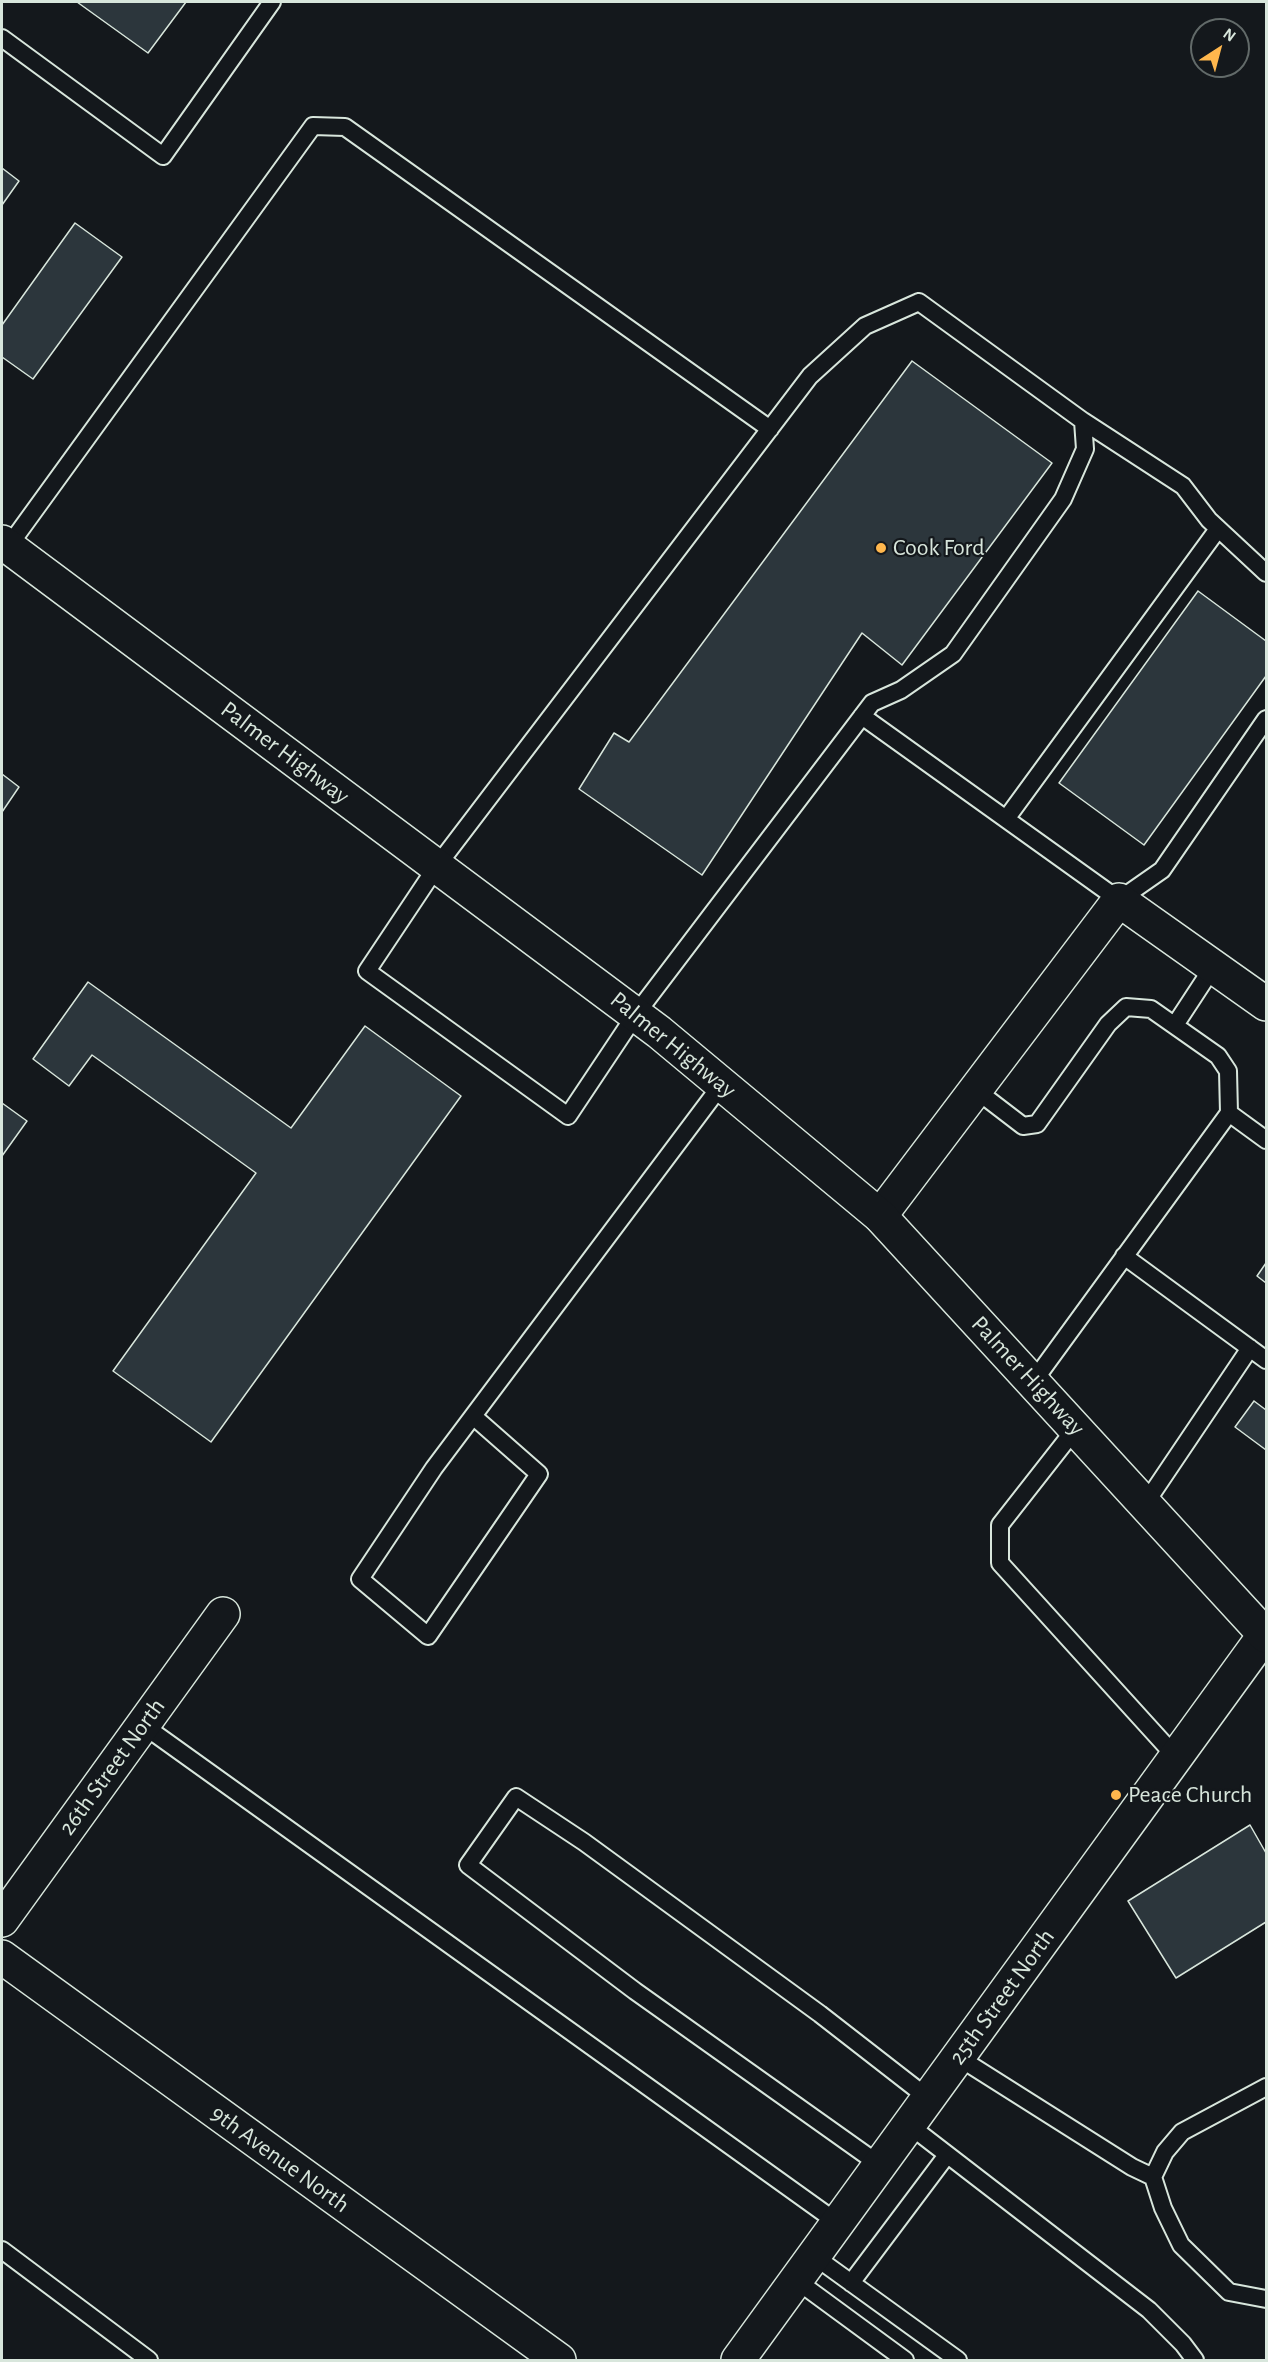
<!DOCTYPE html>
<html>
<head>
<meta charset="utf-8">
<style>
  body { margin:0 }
  #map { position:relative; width:1268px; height:2362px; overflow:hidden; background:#14181c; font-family:"Alegreya Sans",sans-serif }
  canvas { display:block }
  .frame { position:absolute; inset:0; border:3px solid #d8e6dc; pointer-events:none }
  .north { position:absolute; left:1190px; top:18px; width:60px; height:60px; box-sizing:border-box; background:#14181c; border:2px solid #626a69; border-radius:50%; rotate:36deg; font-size:16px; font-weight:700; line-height:24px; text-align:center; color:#d8e6dc }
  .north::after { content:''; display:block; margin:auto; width:21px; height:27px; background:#ffb74d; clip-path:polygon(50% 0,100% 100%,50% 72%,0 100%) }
</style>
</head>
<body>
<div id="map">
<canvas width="1268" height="2362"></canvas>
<div class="frame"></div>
<div class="north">N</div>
</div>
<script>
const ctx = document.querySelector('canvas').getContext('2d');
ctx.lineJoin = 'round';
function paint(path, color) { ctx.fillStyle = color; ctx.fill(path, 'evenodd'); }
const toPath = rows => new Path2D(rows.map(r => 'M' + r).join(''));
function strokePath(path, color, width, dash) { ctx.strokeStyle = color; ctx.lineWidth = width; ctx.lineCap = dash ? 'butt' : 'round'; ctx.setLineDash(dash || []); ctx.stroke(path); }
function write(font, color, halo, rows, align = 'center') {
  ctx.font = font + ' "Alegreya Sans",sans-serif'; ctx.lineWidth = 4.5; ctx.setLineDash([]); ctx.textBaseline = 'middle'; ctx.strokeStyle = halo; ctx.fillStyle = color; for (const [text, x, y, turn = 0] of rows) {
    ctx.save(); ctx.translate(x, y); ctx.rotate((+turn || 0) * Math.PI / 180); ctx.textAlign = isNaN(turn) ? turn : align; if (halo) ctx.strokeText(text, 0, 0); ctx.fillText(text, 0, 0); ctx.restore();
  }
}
const building = toPath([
  [77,2,186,2,148,53,77,2],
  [2,168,19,181,2,205,2,168],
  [75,223,122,257,33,379,2,357,2,325,75,223],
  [912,361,1052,463,902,665,862,633,702,875,579,789,614,733,629,742,912,361],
  [1198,591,1266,641,1266,676,1144,845,1059,783,1198,591],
  [2,774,19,787,2,812,2,774],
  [88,982,291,1128,365,1026,461,1096,211,1442,113,1371,256,1173,92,1055,69,1086,33,1059,88,982],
  [2,1103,27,1121,2,1156,2,1103],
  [1266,1263,1266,1283,1257,1276,1266,1263],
  [1254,1401,1266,1410,1266,1450,1235,1427,1254,1401],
  [1250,1825,1266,1853,1266,1922,1176,1978,1128,1901,1250,1825]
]);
const lane = toPath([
  [2,38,163,156,272,2],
  [919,302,1083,421,1085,449,1063,499,953,654,901,690,872,703,636,1014,568,1116,367,971,437,866,810,376,865,326,919,302],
  [1083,421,1183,486,1209,520,1266,573],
  [8,547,313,126,345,127,770,429],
  [862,716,1119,900,1162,870,1266,719],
  [1006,819,1218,529],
  [1175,1025,1213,967],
  [976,1090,1023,1126,1037,1124,1108,1024,1126,1007,1151,1009,1218,1056,1228,1071,1229,1113],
  [1124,1256,1266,1360],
  [1033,1382,1229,1113,1266,1140],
  [473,1416,539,1474,428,1636,360,1579,434,1468,722,1084],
  [1076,1428,1000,1525,1000,1563,1176,1757],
  [1145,1504,1250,1348],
  [143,1725,838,2223],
  [958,2057,1132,2167,1153,2177],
  [1266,2087,1182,2132,1165,2152,1153,2177,1163,2208,1181,2245,1229,2292,1266,2299],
  [909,2125,1149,2310,1183,2344,1195,2360],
  [880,2165,635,1991,468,1865,516,1797,584,1842,820,2014,928,2098],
  [2,2250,149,2360],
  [814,2256,958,2360],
  [796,2280,905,2360],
  [851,2283,947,2155]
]);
const street = toPath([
  [880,1216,1119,900,1266,1004],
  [2,1920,223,1614],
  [2,1957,559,2360]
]);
const secondary = toPath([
  [738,2360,1266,1633]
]);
const primary = toPath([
  [2,542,659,1032,880,1216,1266,1636]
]);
const markers = [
  [881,548,6,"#ffb74d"],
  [1116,1795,6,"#ffb74d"]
];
const poiNames = [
  ["Cook Ford",893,548],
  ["Peace Church",1128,1795]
];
const streetNames = [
  ["Palmer Highway",285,753,37],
  ["Palmer Highway",673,1045,39],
  ["Palmer Highway",1028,1376,47],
  ["26th Street North",112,1767,-54],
  ["25th Street North",1002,1997,-54],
  ["9th Avenue North",280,2159,36]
];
paint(building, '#2c363c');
strokePath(building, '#d8e6dc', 1.5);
strokePath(lane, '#d8e6dc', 20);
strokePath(street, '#d8e6dc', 36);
strokePath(secondary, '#d8e6dc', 36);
strokePath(primary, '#d8e6dc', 36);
strokePath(lane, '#14181c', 16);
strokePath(street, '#14181c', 33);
strokePath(secondary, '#14181c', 33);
strokePath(primary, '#14181c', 33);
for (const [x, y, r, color] of markers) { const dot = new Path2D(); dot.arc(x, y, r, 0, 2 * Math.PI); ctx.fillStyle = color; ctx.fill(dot); strokePath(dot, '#14181c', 2); }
write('24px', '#d8e6dc', '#14181c', poiNames, 'left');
write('24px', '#d8e6dc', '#14181c', streetNames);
</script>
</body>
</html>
